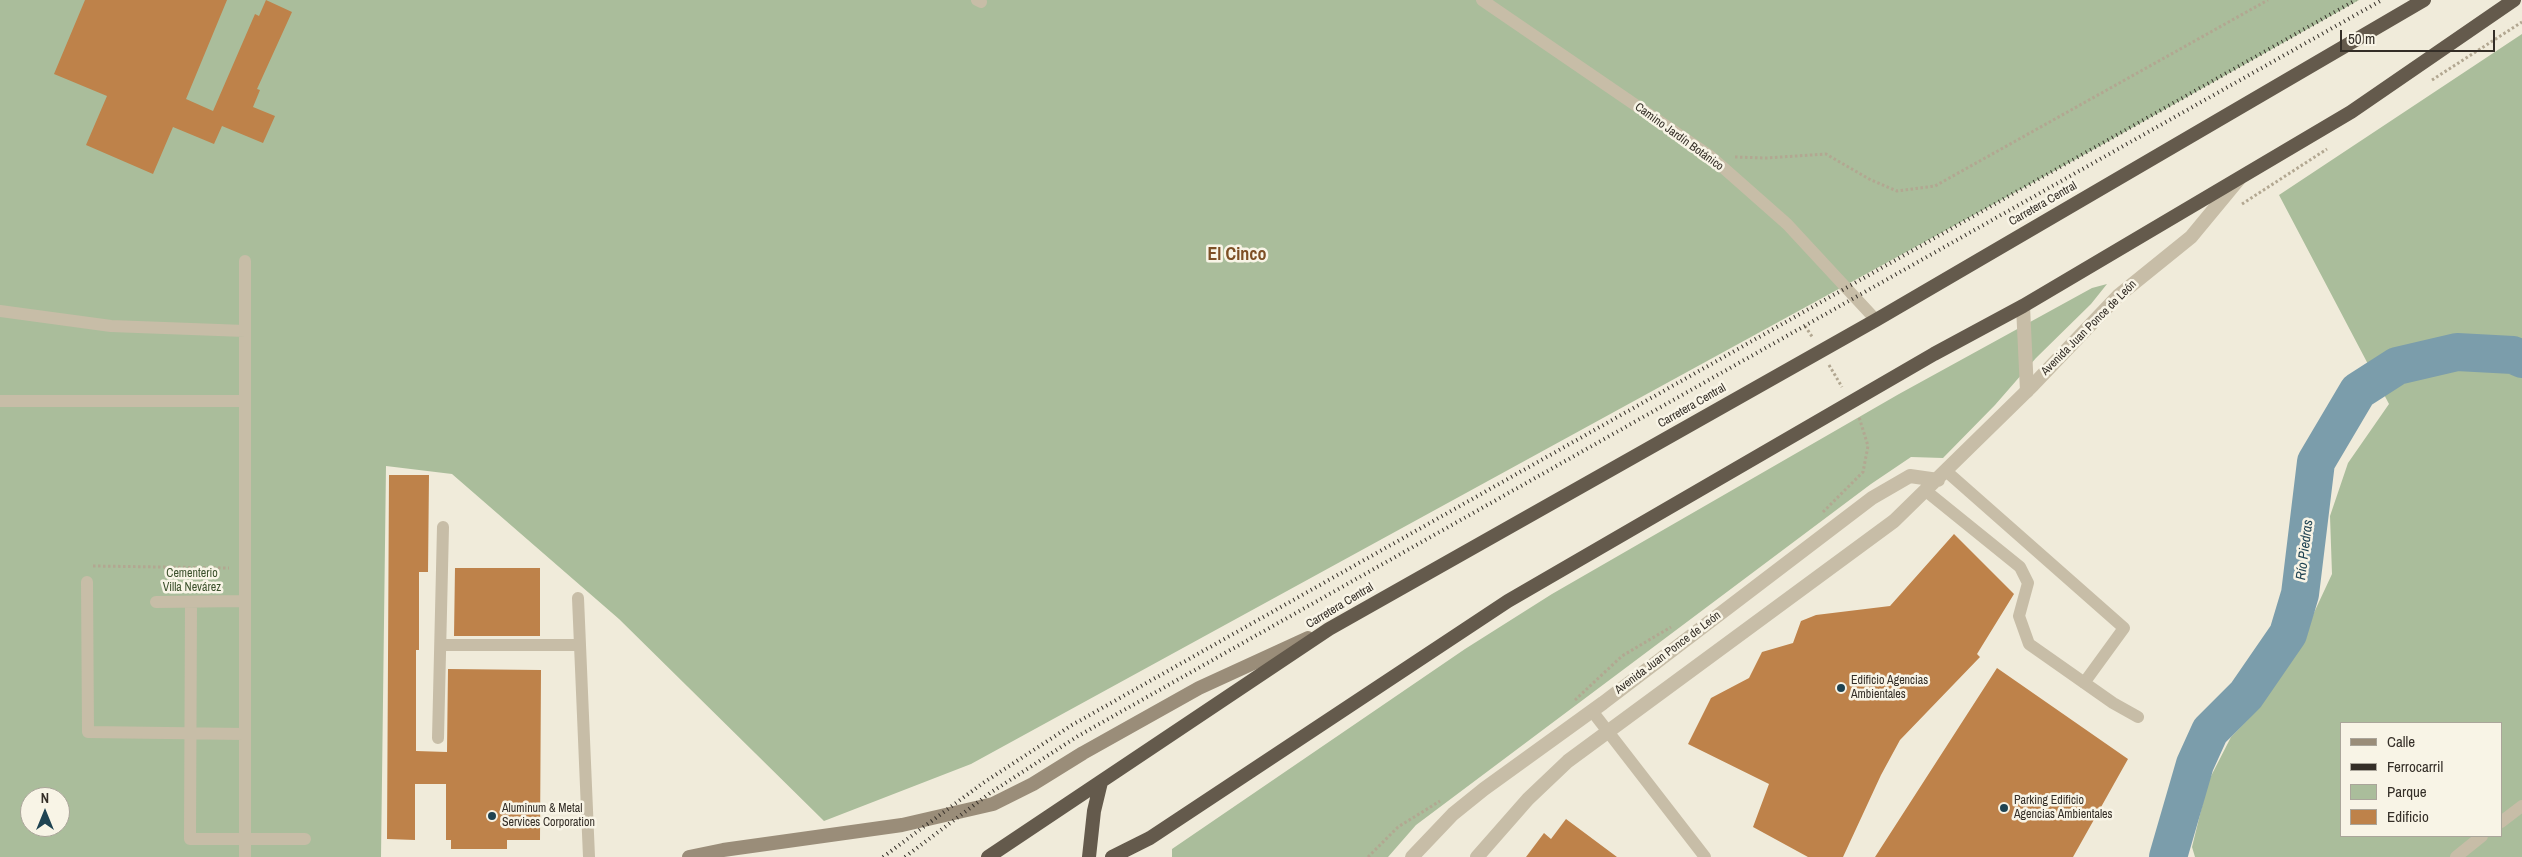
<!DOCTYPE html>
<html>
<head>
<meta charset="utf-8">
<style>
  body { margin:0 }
  #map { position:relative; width:2522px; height:857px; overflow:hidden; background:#f0ebda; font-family:"Archivo Narrow",sans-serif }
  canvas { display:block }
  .legend { position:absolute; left:2340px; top:722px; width:162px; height:115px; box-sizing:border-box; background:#f8f4e6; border:1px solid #aaa59a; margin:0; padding:6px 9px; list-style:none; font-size:15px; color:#342e27 }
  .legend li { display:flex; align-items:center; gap:10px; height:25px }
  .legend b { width:25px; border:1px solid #aaa59a }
  .north { position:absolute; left:20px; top:787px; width:50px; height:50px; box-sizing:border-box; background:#f8f4e6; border:1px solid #aaa59a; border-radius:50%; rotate:0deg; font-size:14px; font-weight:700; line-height:20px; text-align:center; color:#342e27 }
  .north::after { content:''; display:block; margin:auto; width:18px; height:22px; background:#1f4352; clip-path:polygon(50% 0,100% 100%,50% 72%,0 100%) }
  .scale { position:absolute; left:2340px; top:30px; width:155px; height:22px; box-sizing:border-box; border:2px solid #342e27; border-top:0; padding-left:6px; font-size:15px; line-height:18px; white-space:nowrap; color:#342e27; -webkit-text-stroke:4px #f8f4e6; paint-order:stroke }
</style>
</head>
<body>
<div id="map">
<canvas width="2522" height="857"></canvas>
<ul class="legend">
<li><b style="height:6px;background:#9a8d79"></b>Calle</li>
<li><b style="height:6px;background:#342e27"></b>Ferrocarril</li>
<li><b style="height:14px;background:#aabd9b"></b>Parque</li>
<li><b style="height:14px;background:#be824a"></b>Edificio</li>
</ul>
<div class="north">N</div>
<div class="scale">50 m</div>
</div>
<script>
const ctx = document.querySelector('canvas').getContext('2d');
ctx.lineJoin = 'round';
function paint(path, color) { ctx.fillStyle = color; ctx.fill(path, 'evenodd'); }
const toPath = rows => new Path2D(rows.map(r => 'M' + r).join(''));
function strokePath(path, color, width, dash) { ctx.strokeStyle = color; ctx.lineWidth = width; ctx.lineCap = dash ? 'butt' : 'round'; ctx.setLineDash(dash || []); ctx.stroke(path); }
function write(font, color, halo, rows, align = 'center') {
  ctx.font = font + ' "Archivo Narrow",sans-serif'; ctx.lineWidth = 5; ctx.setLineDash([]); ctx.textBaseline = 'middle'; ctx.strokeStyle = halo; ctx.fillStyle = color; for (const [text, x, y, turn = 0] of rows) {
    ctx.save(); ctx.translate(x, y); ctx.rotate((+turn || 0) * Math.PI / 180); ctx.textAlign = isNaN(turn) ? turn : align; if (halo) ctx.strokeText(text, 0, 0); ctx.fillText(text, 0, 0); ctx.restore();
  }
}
const green = toPath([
  [0,0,2359,0,2098,147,971,764,824,821,619,619,452,474,386,466,381,857,0,857],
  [30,797,60,797,60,827,30,827],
  [2522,34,2522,857,2195,857,2192,847,2208,782,2231,737,2256,711,2298,647,2332,574,2330,516,2348,463,2389,404,2279,195],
  [2341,723,2501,723,2501,836,2341,836],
  [2107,284,2091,304,2036,358,1995,405,1943,458,1911,457,1871,484,1416,825,1388,857,1172,857,1172,849,1465,649,1552,594,1899,394,2092,288]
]);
const river = toPath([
  [2168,857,2195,764,2210,731,2246,695,2288,634,2300,594,2316,462,2358,391,2397,366,2457,352,2513,355,2522,359]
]);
const building = toPath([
  [85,0,227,0,186,99,213,111,255,14,259,16,266,0,292,12,257,89,260,90,253,107,275,116,263,143,222,126,214,144,173,127,153,174,86,145,107,96,54,74],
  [389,475,429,475,428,572,419,572,419,650,416,650,416,751,447,752,448,669,541,670,540,840,507,840,507,849,451,849,451,840,446,840,446,784,415,784,415,840,387,839],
  [1954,534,2014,594,1977,654,1980,657,1900,740,1881,775,1843,857,1808,857,1753,827,1769,784,1688,744,1711,698,1749,678,1762,652,1793,643,1801,621,1816,615,1890,606],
  [455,568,540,568,540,636,454,636],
  [1997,668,2128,759,2073,857,1875,857],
  [1566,819,1617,857,1526,857,1544,833,1551,839]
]);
const path = toPath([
  [2432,80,2522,22],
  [1735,157,1766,158,1826,154,1871,180,1897,191,1935,186,2268,0],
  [2242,204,2327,149],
  [1805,326,1813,338],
  [1829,365,1842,387],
  [1823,512,1863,472,1868,446,1859,417],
  [93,566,229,568],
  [1575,700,1622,656,1671,627],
  [1368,857,1398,827,1440,801]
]);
const service = toPath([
  [977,0,981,2],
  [1482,0,1710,156,1787,224,1876,320],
  [245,261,245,857],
  [0,311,111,326,245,331],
  [0,401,245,401],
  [1946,471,2124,628,2084,683],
  [1926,491,2020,567,2028,583,2019,616,2029,644,2113,703,2138,717],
  [87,582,88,732,245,734],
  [578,598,589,857],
  [156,602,245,601],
  [191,602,190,839,305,839],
  [441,645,580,645],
  [1592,711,1705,857],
  [438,738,443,527],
  [2501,822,2522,806],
  [2456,857,2482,836]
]);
const minor = toPath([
  [2023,306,2027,391]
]);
const tertiary = toPath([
  [1412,857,1453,814,1484,789,1603,703,1872,498,1910,476,1938,480],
  [1477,857,1528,799,1568,761,1894,521,2033,385,2118,296,2191,237,2239,179]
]);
const secondary = toPath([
  [689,857,723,850,902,825,993,804,1033,784,1083,753,1199,688,1308,638]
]);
const trunk = toPath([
  [988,857,1329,629,1876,320,2424,0],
  [1089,857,1094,811,1101,782],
  [1112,857,1150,838,1508,601,1934,354,2023,306,2351,112,2514,0]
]);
const rail = toPath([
  [883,857,983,783,1072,725,2356,0],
  [905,857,990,793,1078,736,2382,0]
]);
const markers = [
  [1841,688,5,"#1f4352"],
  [2004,808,5,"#1f4352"],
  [492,816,5,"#1f4352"]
];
const streetNames = [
  ["Camino Jardín Botánico",1679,137,36],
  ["Carretera Central",2043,204,-30],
  ["Avenida Juan Ponce de León",2089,328,-45],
  ["Carretera Central",1692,406,-30],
  ["Carretera Central",1340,606,-31],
  ["Avenida Juan Ponce de León",1668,653,-37]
];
const parkNames = [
  ["Cementerio",192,574],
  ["Villa Nevárez",192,588]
];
const poiNames = [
  ["Edificio Agencias",1851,681],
  ["Ambientales",1851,695],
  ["Parking Edificio",2014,801],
  ["Agencias Ambientales",2014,815],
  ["Aluminum & Metal",502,809],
  ["Services Corporation",502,823]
];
const waterNames = [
  ["Río Piedras",2305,550,-83]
];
const districtNames = [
  ["El Cinco",1237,255]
];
paint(green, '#aabd9b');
strokePath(river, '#7b9dab', 38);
paint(building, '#be824a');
strokePath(path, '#b2a791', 3, [2.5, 2.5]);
strokePath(service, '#c7bda7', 12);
strokePath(minor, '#c7bda7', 14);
strokePath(tertiary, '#c7bda7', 14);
strokePath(secondary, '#9a8d79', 14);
strokePath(trunk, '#645a4c', 14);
strokePath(rail, '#342e27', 4, [1, 4]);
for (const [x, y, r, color] of markers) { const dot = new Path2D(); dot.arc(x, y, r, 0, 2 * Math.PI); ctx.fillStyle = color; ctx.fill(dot); strokePath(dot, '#f8f4e6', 2); }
write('12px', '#342e27', '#f8f4e6', streetNames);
write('12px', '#3b502c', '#f8f4e6', parkNames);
write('12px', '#342e27', '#f8f4e6', poiNames, 'left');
write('italic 14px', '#1f4352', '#f8f4e6', waterNames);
write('bold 18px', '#7d4f25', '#f8f4e6', districtNames);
</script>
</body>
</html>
